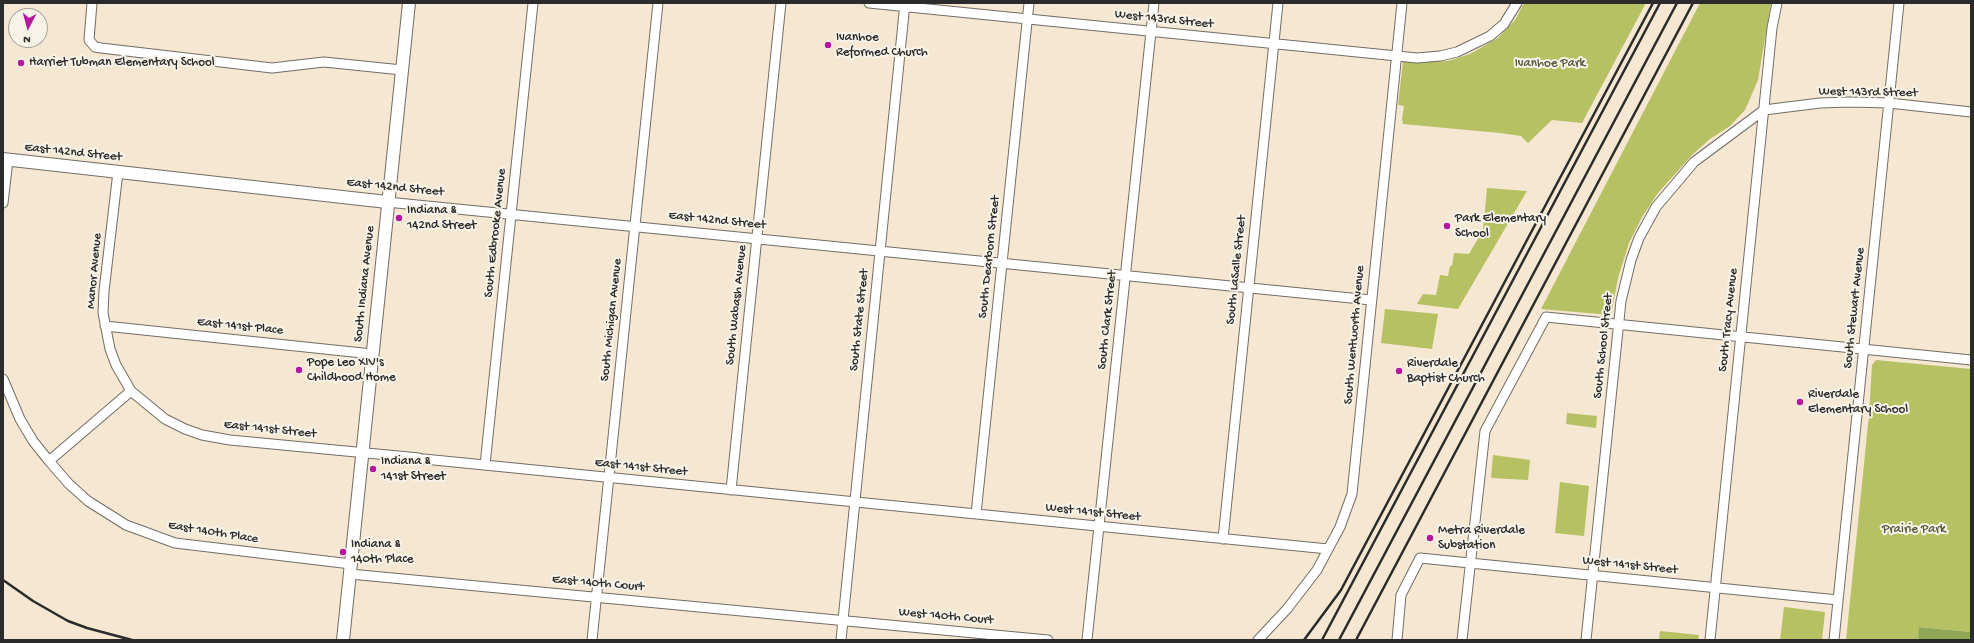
<!DOCTYPE html>
<html>
<head>
<meta charset="utf-8">
<style>
  body { margin:0 }
  #map { position:relative; width:1974px; height:643px; overflow:hidden; background:#f5e7d1; font-family:"Gochi Hand",sans-serif }
  canvas { display:block }
  .frame { position:absolute; inset:0; border:4px solid #2b2b2b; pointer-events:none }
  .north { position:absolute; left:8px; top:8px; width:40px; height:40px; box-sizing:border-box; background:#f7f3e8; border:1px solid #a5a39c; border-radius:50%; rotate:186deg; font-size:11px; font-weight:700; line-height:16px; text-align:center; color:#2b2b2b }
  .north::after { content:''; display:block; margin:auto; width:14px; height:18px; background:#b5179e; clip-path:polygon(50% 0,100% 100%,50% 72%,0 100%) }
</style>
</head>
<body>
<div id="map">
<canvas width="1974" height="643"></canvas>
<div class="frame"></div>
<div class="north">N</div>
</div>
<script>
const ctx = document.querySelector('canvas').getContext('2d');
ctx.lineJoin = 'round';
function paint(path, color) { ctx.fillStyle = color; ctx.fill(path, 'evenodd'); }
const toPath = rows => new Path2D(rows.map(r => 'M' + r).join(''));
function strokePath(path, color, width, dash) { ctx.strokeStyle = color; ctx.lineWidth = width; ctx.lineCap = dash ? 'butt' : 'round'; ctx.setLineDash(dash || []); ctx.stroke(path); }
function write(font, color, halo, rows, align = 'center') {
  ctx.font = font + ' "Gochi Hand",sans-serif'; ctx.lineWidth = 4; ctx.setLineDash([]); ctx.textBaseline = 'middle'; ctx.strokeStyle = halo; ctx.fillStyle = color; for (const [text, x, y, turn = 0] of rows) {
    ctx.save(); ctx.translate(x, y); ctx.rotate((+turn || 0) * Math.PI / 180); ctx.textAlign = isNaN(turn) ? turn : align; if (halo) ctx.strokeText(text, 0, 0); ctx.fillText(text, 0, 0); ctx.restore();
  }
}
const green = toPath([
  [1524,3,1646,3,1582,123,1552,120,1528,143,1521,136,1500,133,1403,124,1402,119,1404,106,1398,105,1403,62,1448,61,1470,54,1498,38,1515,20],
  [1700,3,1771,3,1758,80,1745,110,1730,126,1710,139,1692,155,1658,193,1642,217,1629,243,1618,278,1611,315,1541,309],
  [1487,188,1527,191,1458,309,1417,304,1423,294,1436,295,1440,275,1448,276,1450,266,1452,266,1454,253,1469,254,1483,230],
  [1385,309,1438,314,1432,349,1381,343],
  [1876,360,1971,369,1971,632,1920,627,1918,640,1846,640,1869,415,1872,365],
  [1567,413,1597,416,1596,428,1566,424],
  [1493,455,1530,460,1528,480,1491,478],
  [1560,482,1589,486,1584,536,1555,533],
  [1784,607,1825,612,1822,640,1780,640],
  [1660,631,1699,635,1698,640,1659,640]
]);
const forest = toPath([
  [1919,627,1971,632,1971,640,1918,640]
]);
const street = toPath([
  [92,3,89,40,95,47,101,48,272,68,324,62,402,70],
  [869,3,1417,58,1440,56,1457,52,1490,36,1504,24,1517,3],
  [118,172,104,291,103,313,110,349,116,365,131,391,165,419,185,429,202,435,230,440,419,458],
  [387,202,1371,300],
  [3,203,8,160],
  [105,326,372,354],
  [3,379,20,419,33,441,49,461,69,484,88,501,126,525,175,543,351,564],
  [424,459,1328,549],
  [49,461,131,391],
  [485,465,533,3],
  [731,490,781,3],
  [976,514,1029,3],
  [1223,539,1278,3],
  [350,574,1048,640],
  [592,640,658,3],
  [841,640,905,3],
  [1087,640,1154,3],
  [1258,640,1287,609,1317,570,1340,527,1352,494,1402,3],
  [1397,640,1401,595,1420,558,1838,600],
  [1462,640,1485,431,1546,317,1971,360],
  [1586,640,1621,301,1631,260,1639,238,1656,207,1694,162,1764,110,1820,103,1850,102,1889,103,1971,112],
  [1710,640,1772,28,1777,3],
  [1834,640,1899,3]
]);
const secondary = toPath([
  [3,159,387,202],
  [343,640,409,3]
]);
const rail = toPath([
  [3,580,33,601,68,621,87,628,132,640],
  [1304,640,1341,590,1350,573,1653,3],
  [1322,640,1660,3],
  [1339,640,1677,3],
  [1356,640,1693,3]
]);
const markers = [
  [828,45,4,"#b5179e"],
  [21,63,4,"#b5179e"],
  [399,218,4,"#b5179e"],
  [1447,226,4,"#b5179e"],
  [299,370,4,"#b5179e"],
  [1399,371,4,"#b5179e"],
  [1800,402,4,"#b5179e"],
  [373,469,4,"#b5179e"],
  [1430,538,4,"#b5179e"],
  [343,552,4,"#b5179e"]
];
const streetNames = [
  ["West 143rd Street",1164,20,6],
  ["West 143rd Street",1868,93,1],
  ["East 142nd Street",73,153,6],
  ["East 142nd Street",395,188,6],
  ["East 142nd Street",717,221,6],
  ["South Edbrooke Avenue",496,233,-84],
  ["South Dearborn Street",990,257,-84],
  ["South LaSalle Street",1237,270,-84],
  ["Manor Avenue",95,271,-85],
  ["South Indiana Avenue",365,284,-84],
  ["South Wabash Avenue",737,305,-84],
  ["South Stewart Avenue",1855,308,-84],
  ["South Michigan Avenue",612,320,-84],
  ["South State Street",860,320,-84],
  ["South Clark Street",1108,320,-84],
  ["South Tracy Avenue",1729,320,-84],
  ["East 141st Place",240,327,6],
  ["South Wentworth Avenue",1355,335,-85],
  ["South School Street",1604,346,-84],
  ["East 141st Street",270,430,6],
  ["East 141st Street",641,468,6],
  ["West 141st Street",1093,513,6],
  ["East 140th Place",213,533,9],
  ["West 141st Street",1630,566,6],
  ["East 140th Court",598,584,5],
  ["West 140th Court",946,617,5]
];
const poiNames = [
  ["Ivanhoe",836,38],
  ["Reformed Church",836,53],
  ["Harriet Tubman Elementary School",29,63],
  ["Indiana &",407,211],
  ["142nd Street",407,226],
  ["Park Elementary",1455,219],
  ["School",1455,234],
  ["Pope Leo XIV's",307,363],
  ["Childhood Home",307,378],
  ["Riverdale",1407,364],
  ["Baptist Church",1407,379],
  ["Riverdale",1808,395],
  ["Elementary School",1808,410],
  ["Indiana &",381,462],
  ["141st Street",381,477],
  ["Metra Riverdale",1438,531],
  ["Substation",1438,546],
  ["Indiana &",351,545],
  ["140th Place",351,560]
];
const parkNames = [
  ["Ivanhoe Park",1550,64],
  ["Prairie Park",1914,530]
];
paint(green, '#b5c162');
paint(forest, '#90a758');
strokePath(street, '#726d65', 11);
strokePath(secondary, '#726d65', 14);
strokePath(street, '#fff', 9);
strokePath(secondary, '#fff', 12);
strokePath(rail, '#2b2b2b', 2.5);
for (const [x, y, r, color] of markers) { const dot = new Path2D(); dot.arc(x, y, r, 0, 2 * Math.PI); ctx.fillStyle = color; ctx.fill(dot); strokePath(dot, '#f7f3e8', 1.5); }
write('13px', '#2b2b2b', '#f7f3e8', streetNames);
write('13px', '#2b2b2b', '#f7f3e8', poiNames, 'left');
write('13px', '#54583c', '#f7f3e8', parkNames);
</script>
</body>
</html>
